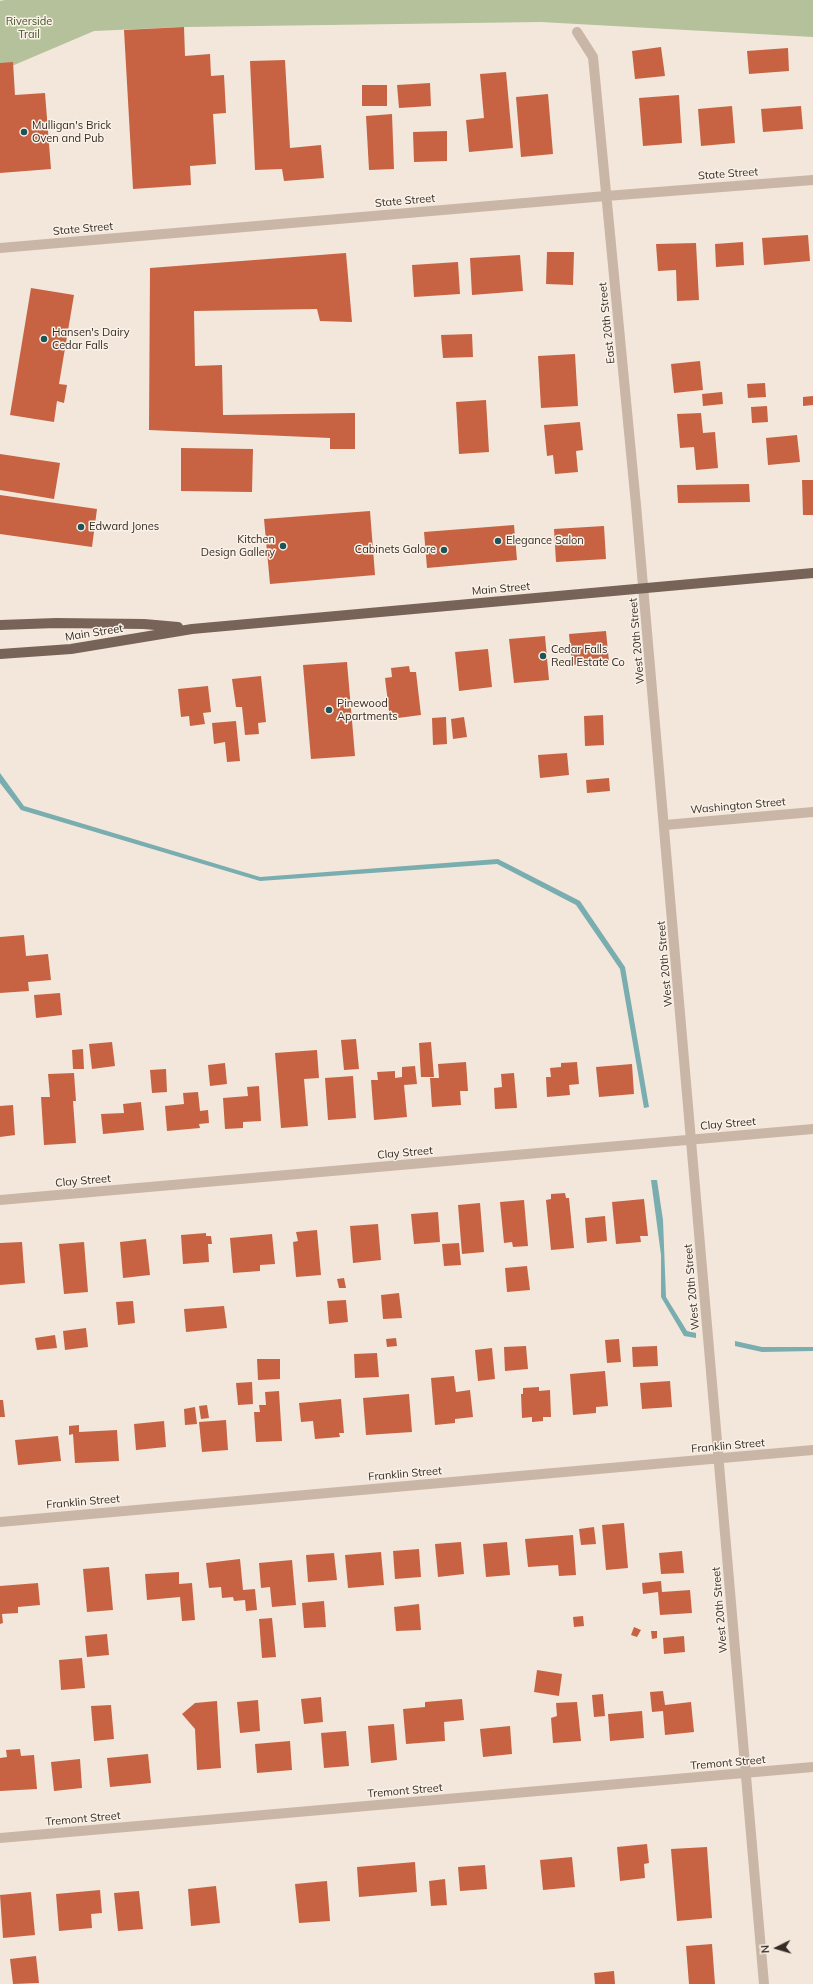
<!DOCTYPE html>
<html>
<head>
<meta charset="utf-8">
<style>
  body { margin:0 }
  #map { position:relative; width:813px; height:1984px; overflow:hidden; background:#f2e7da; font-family:Mulish,sans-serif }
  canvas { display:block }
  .north { position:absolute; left:757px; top:1928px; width:40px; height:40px; -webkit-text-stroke:3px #faf1e7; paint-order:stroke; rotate:265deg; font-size:11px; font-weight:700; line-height:16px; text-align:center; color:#362c27 }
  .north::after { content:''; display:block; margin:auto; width:14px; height:18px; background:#362c27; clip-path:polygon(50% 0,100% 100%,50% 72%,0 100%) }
</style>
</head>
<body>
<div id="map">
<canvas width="813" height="1984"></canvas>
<div class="north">N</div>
</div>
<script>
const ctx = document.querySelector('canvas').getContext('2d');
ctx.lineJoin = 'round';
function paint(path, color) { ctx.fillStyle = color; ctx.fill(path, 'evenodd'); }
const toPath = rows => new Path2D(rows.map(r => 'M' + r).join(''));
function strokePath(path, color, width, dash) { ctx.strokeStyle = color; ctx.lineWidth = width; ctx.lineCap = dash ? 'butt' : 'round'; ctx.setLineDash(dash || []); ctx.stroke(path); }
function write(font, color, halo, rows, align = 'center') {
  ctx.font = font + ' Mulish,sans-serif'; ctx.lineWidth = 3; ctx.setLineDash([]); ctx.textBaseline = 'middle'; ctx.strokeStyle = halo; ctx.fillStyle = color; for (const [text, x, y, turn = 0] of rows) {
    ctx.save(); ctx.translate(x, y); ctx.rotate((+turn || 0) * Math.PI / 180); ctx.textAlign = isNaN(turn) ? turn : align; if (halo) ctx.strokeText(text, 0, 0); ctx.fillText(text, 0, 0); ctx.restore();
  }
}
const green = toPath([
  [5,0,813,0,813,37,541,22,184,27,94,31,0,71,0,1]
]);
const water = toPath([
  [0,773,24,806,260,877,498,859,580,901,625,967,649,1107,644,1108,620,969,576,905,497,864,260,881,21,810,0,783],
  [651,1180,657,1180,663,1220,666,1297,687,1331,696,1333,696,1338,684,1336,661,1297,661,1255],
  [735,1341,762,1347,813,1347,813,1351,762,1352,735,1346]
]);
const building = toPath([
  [184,27,185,56,210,54,211,76,224,75,226,113,213,114,216,164,190,166,191,185,133,189,124,30],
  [661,47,665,76,635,79,632,51],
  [788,48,789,71,749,74,747,51],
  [285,60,290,148,321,145,324,178,284,181,282,169,255,170,250,61],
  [13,62,15,95,45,93,51,169,0,173,0,63],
  [506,72,513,148,469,152,466,120,484,118,480,74],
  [430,83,431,106,399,108,397,85],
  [362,85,387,85,387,106,362,106],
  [548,94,553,154,521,157,516,97],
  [679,95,682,143,643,146,639,98],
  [732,106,735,143,701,146,698,109],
  [801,106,803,129,763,132,761,109],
  [392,114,394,169,369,170,366,116],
  [447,131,447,161,414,162,413,132],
  [808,235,810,261,764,265,762,238],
  [743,242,744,265,716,267,715,244],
  [696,243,699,300,677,301,676,270,658,271,656,244],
  [547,252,574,252,573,285,546,284],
  [346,253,352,322,320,321,317,309,194,311,195,366,222,365,223,415,355,413,355,449,330,449,330,438,149,430,150,268],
  [520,255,523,291,472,295,470,258],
  [458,262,460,294,414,297,412,265],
  [31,288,74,295,59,384,67,385,64,403,57,401,54,422,10,415],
  [472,334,473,357,443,358,441,335],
  [575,354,578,406,541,408,538,356],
  [700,361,703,390,674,393,671,364],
  [765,383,766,397,748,398,747,384],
  [722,392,723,404,703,406,702,394],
  [813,396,813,405,803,406,803,397],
  [486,400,489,452,459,454,456,402],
  [767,406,768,422,752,423,751,407],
  [701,413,703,433,715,432,718,468,696,470,694,447,680,448,677,414],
  [580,422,583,450,576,451,578,472,555,474,553,455,547,456,544,425],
  [797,435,800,462,768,465,766,438],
  [181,448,253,449,252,492,181,491],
  [0,454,60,463,54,499,0,490],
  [802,480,813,480,813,515,803,515],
  [749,484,750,502,678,503,677,485],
  [0,495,97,509,92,547,0,534],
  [370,511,375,575,270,584,264,519],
  [514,525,517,560,427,568,424,532],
  [604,526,606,559,556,562,554,529],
  [606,631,609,662,572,665,569,634],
  [545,636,549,680,514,683,509,639],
  [488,649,492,687,459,691,455,652],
  [347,662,355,756,311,759,303,665],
  [409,666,410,672,416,672,421,715,390,719,385,678,392,677,391,668],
  [261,676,266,722,258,723,259,734,245,735,242,707,236,707,232,679],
  [208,686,211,712,203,713,205,724,190,726,189,716,181,717,178,689],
  [603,715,604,745,585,746,584,716],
  [446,717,447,744,433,745,432,718],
  [464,717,467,737,453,739,451,719],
  [236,721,240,761,227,762,225,742,214,744,212,723],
  [567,753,569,775,540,778,538,755],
  [609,778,610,791,587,793,586,780],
  [24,935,26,956,48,954,51,980,28,982,29,991,0,993,0,937],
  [60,993,62,1015,36,1018,34,995],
  [356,1039,359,1069,344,1070,341,1040],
  [112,1042,115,1066,92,1069,89,1044],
  [431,1042,434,1077,421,1077,419,1043],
  [83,1049,84,1069,73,1069,72,1050],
  [317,1050,319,1078,304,1079,308,1126,281,1128,275,1053],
  [466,1062,468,1091,460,1091,461,1105,432,1107,430,1078,439,1078,438,1064],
  [577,1062,579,1084,569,1085,570,1095,547,1097,546,1077,551,1077,550,1068,561,1067,561,1063],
  [225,1063,227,1084,210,1086,208,1065],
  [632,1064,634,1094,599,1097,596,1067],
  [415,1066,417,1084,404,1085,407,1117,374,1120,371,1080,378,1080,377,1072,395,1071,395,1078,402,1077,402,1067],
  [166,1069,167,1092,152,1093,150,1070],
  [74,1073,76,1101,73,1101,76,1143,44,1145,41,1097,50,1097,48,1074],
  [514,1073,517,1108,495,1109,494,1088,502,1087,501,1074],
  [353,1076,356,1118,328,1120,325,1078],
  [259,1086,261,1121,243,1122,243,1128,225,1129,223,1098,248,1096,247,1087],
  [198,1092,200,1111,208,1110,209,1123,199,1124,200,1128,167,1131,165,1106,184,1104,183,1093],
  [141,1102,144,1130,103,1134,101,1114,124,1113,123,1104],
  [13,1105,15,1135,0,1137,0,1106],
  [565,1193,566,1198,569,1198,574,1248,551,1250,546,1200,551,1199,551,1194],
  [644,1199,648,1236,640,1236,641,1242,616,1244,612,1202],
  [524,1200,528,1246,513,1247,512,1242,504,1243,500,1202],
  [480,1203,484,1252,462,1254,458,1205],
  [438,1212,440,1242,414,1244,411,1214],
  [605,1216,607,1241,587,1243,585,1218],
  [378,1224,381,1260,353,1263,350,1226],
  [317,1230,321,1275,296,1277,293,1242,298,1241,296,1232],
  [206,1233,206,1236,211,1236,212,1244,208,1244,209,1262,183,1264,181,1235],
  [272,1234,275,1264,260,1265,260,1271,233,1273,230,1238],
  [146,1239,150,1275,123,1278,120,1242],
  [22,1242,25,1283,0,1285,0,1243],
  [84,1242,88,1292,64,1294,59,1244],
  [459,1243,461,1265,444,1266,442,1244],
  [527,1266,530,1290,507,1292,505,1268],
  [344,1278,346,1288,339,1288,337,1279],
  [399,1293,402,1318,383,1319,381,1295],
  [346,1300,348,1322,329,1324,327,1301],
  [133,1301,135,1323,118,1325,116,1302],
  [224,1306,227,1328,186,1332,184,1309],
  [86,1328,88,1347,65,1350,63,1331],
  [55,1335,57,1348,37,1350,35,1338],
  [396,1338,397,1346,387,1347,386,1339],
  [619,1339,621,1362,607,1363,605,1340],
  [526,1346,528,1369,505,1371,504,1347],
  [657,1346,658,1366,633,1367,632,1347],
  [492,1348,495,1379,478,1381,475,1350],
  [377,1353,379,1377,355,1378,354,1354],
  [257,1359,280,1359,280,1379,258,1380],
  [605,1371,608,1406,596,1407,596,1413,573,1415,570,1374],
  [454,1376,456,1392,470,1390,473,1417,455,1419,455,1423,435,1425,431,1378],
  [670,1381,672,1407,642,1409,640,1383],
  [252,1382,253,1404,238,1405,236,1383],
  [539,1387,539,1391,550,1390,551,1417,543,1417,543,1421,532,1422,532,1417,522,1418,521,1394,523,1394,523,1388],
  [279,1391,282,1441,256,1442,254,1412,260,1412,259,1405,266,1405,265,1392],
  [409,1394,412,1432,366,1435,363,1398],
  [341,1399,344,1433,339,1433,340,1437,315,1439,313,1421,301,1422,299,1403],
  [0,1400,3,1400,5,1417,0,1417],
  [207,1405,209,1418,201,1419,199,1406],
  [195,1407,197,1424,185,1425,184,1409],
  [226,1420,228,1450,202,1452,199,1422],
  [164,1421,166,1447,136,1450,134,1424],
  [79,1425,79,1432,117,1430,119,1461,75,1463,73,1434,69,1435,69,1426],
  [58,1436,61,1461,18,1465,15,1440],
  [624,1523,628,1568,606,1570,602,1525],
  [594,1527,596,1544,581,1545,579,1529],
  [573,1535,576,1575,559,1576,558,1565,528,1567,525,1539],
  [461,1542,464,1574,438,1577,435,1544],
  [507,1542,510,1575,486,1577,483,1544],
  [419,1549,421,1577,395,1579,393,1551],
  [682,1551,684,1573,661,1574,659,1553],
  [381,1552,384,1585,348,1588,345,1555],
  [334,1553,337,1580,308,1582,306,1555],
  [240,1559,243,1590,255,1589,257,1610,246,1611,245,1600,234,1601,233,1597,222,1598,221,1587,209,1588,206,1563],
  [292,1560,296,1605,272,1607,270,1587,261,1588,259,1563],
  [109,1567,113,1610,87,1612,83,1569],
  [179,1572,179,1584,192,1583,195,1620,182,1621,180,1597,147,1600,145,1574],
  [661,1581,662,1592,690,1590,692,1613,660,1615,658,1592,643,1594,642,1583],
  [38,1583,40,1605,18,1607,18,1613,2,1614,3,1623,0,1624,0,1586],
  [324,1601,326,1627,304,1628,302,1603],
  [419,1604,421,1630,396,1631,394,1607],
  [583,1616,584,1626,574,1627,573,1617],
  [272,1618,276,1657,262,1658,259,1619],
  [634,1627,641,1630,637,1637,631,1635],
  [651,1631,657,1631,657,1638,652,1639],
  [107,1634,109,1655,87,1657,85,1636],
  [684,1636,685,1652,664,1654,663,1638],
  [82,1658,85,1688,61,1690,59,1660],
  [537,1670,562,1674,559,1696,534,1692],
  [663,1691,665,1705,691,1702,694,1732,665,1735,663,1711,652,1712,650,1692],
  [603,1694,605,1716,594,1717,592,1695],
  [321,1697,323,1722,304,1724,301,1699],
  [462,1699,464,1720,444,1722,445,1741,406,1744,403,1709,425,1707,425,1702],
  [258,1700,260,1731,240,1733,237,1702],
  [217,1701,221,1768,197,1770,195,1729,182,1714,195,1703],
  [577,1702,581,1741,553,1743,551,1718,557,1716,556,1703],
  [111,1705,114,1739,94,1741,91,1706],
  [642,1711,644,1738,610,1741,608,1714],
  [394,1724,397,1760,371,1763,368,1726],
  [510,1726,512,1754,483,1757,480,1729],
  [346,1731,349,1766,324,1768,321,1733],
  [290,1741,292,1770,257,1773,255,1744],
  [20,1749,21,1756,34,1755,37,1789,0,1791,0,1758,7,1757,6,1750],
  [148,1754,151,1783,110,1787,107,1758],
  [80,1759,82,1788,54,1791,51,1762],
  [647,1844,649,1863,644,1864,645,1878,620,1881,617,1847],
  [707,1847,712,1918,677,1921,671,1849],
  [572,1857,575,1887,543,1890,540,1860],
  [415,1862,417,1892,359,1897,357,1867],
  [485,1865,487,1889,460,1891,458,1867],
  [445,1879,447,1905,431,1906,429,1881],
  [327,1881,330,1921,299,1923,295,1884],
  [216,1886,220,1923,191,1926,188,1889],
  [100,1890,102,1913,91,1914,92,1928,59,1931,56,1894],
  [139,1891,143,1929,118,1931,114,1893],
  [31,1892,35,1935,3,1938,0,1895],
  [712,1944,715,1984,689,1984,686,1946],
  [36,1956,39,1983,13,1984,10,1959],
  [614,1971,615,1984,595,1984,594,1973]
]);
const minor = toPath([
  [577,32,593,57,636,505,764,1984],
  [0,248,606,196,813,180],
  [665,825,813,812],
  [0,1200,813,1129],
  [0,1522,813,1450],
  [0,1838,813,1767]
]);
const major = toPath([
  [0,625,56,623,144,624,178,627],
  [0,654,71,649,192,629,813,573]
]);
const markers = [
  [24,132,4,"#1c5458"],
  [44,339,4,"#1c5458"],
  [81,527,4,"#1c5458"],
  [498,541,4,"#1c5458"],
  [283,546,4,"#1c5458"],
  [444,550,4,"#1c5458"],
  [543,656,4,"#1c5458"],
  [329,710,4,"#1c5458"]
];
const parkNames = [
  ["Riverside",29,22],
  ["Trail",29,35]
];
const poiNames = [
  ["Mulligan's Brick",32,126],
  ["Oven and Pub",32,139],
  ["Hansen's Dairy",52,333],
  ["Cedar Falls",52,346],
  ["Edward Jones",89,527],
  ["Kitchen",275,540,"right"],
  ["Design Gallery",275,553,"right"],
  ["Elegance Salon",506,541],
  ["Cabinets Galore",436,550,"right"],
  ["Cedar Falls",551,650],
  ["Real Estate Co",551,663],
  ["Pinewood",337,704],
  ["Apartments",337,717]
];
const streetNames = [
  ["State Street",728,174,-4],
  ["State Street",405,201,-5],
  ["State Street",83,229,-5],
  ["East 20th Street",607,323,-96],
  ["Main Street",501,589,-5],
  ["Main Street",94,633,-9],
  ["West 20th Street",637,641,-95],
  ["Washington Street",738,806,-5],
  ["West 20th Street",665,964,-95],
  ["Clay Street",728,1124,-5],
  ["Clay Street",405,1153,-5],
  ["Clay Street",83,1181,-5],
  ["West 20th Street",692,1287,-95],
  ["Franklin Street",728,1446,-5],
  ["Franklin Street",405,1474,-5],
  ["Franklin Street",83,1502,-5],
  ["West 20th Street",720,1610,-95],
  ["Tremont Street",728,1763,-5],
  ["Tremont Street",405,1791,-5],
  ["Tremont Street",83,1819,-5]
];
paint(green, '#b4c19a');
paint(water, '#79adaf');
paint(building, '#c76343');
strokePath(minor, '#cab6a6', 10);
strokePath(major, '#786358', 10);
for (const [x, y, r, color] of markers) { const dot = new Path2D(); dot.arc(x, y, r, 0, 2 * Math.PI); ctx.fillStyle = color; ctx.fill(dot); strokePath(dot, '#faf1e7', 1.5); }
write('11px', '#46552b', '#faf1e7', parkNames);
write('11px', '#362c27', '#faf1e7', poiNames, 'left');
write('11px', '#362c27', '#faf1e7', streetNames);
</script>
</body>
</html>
